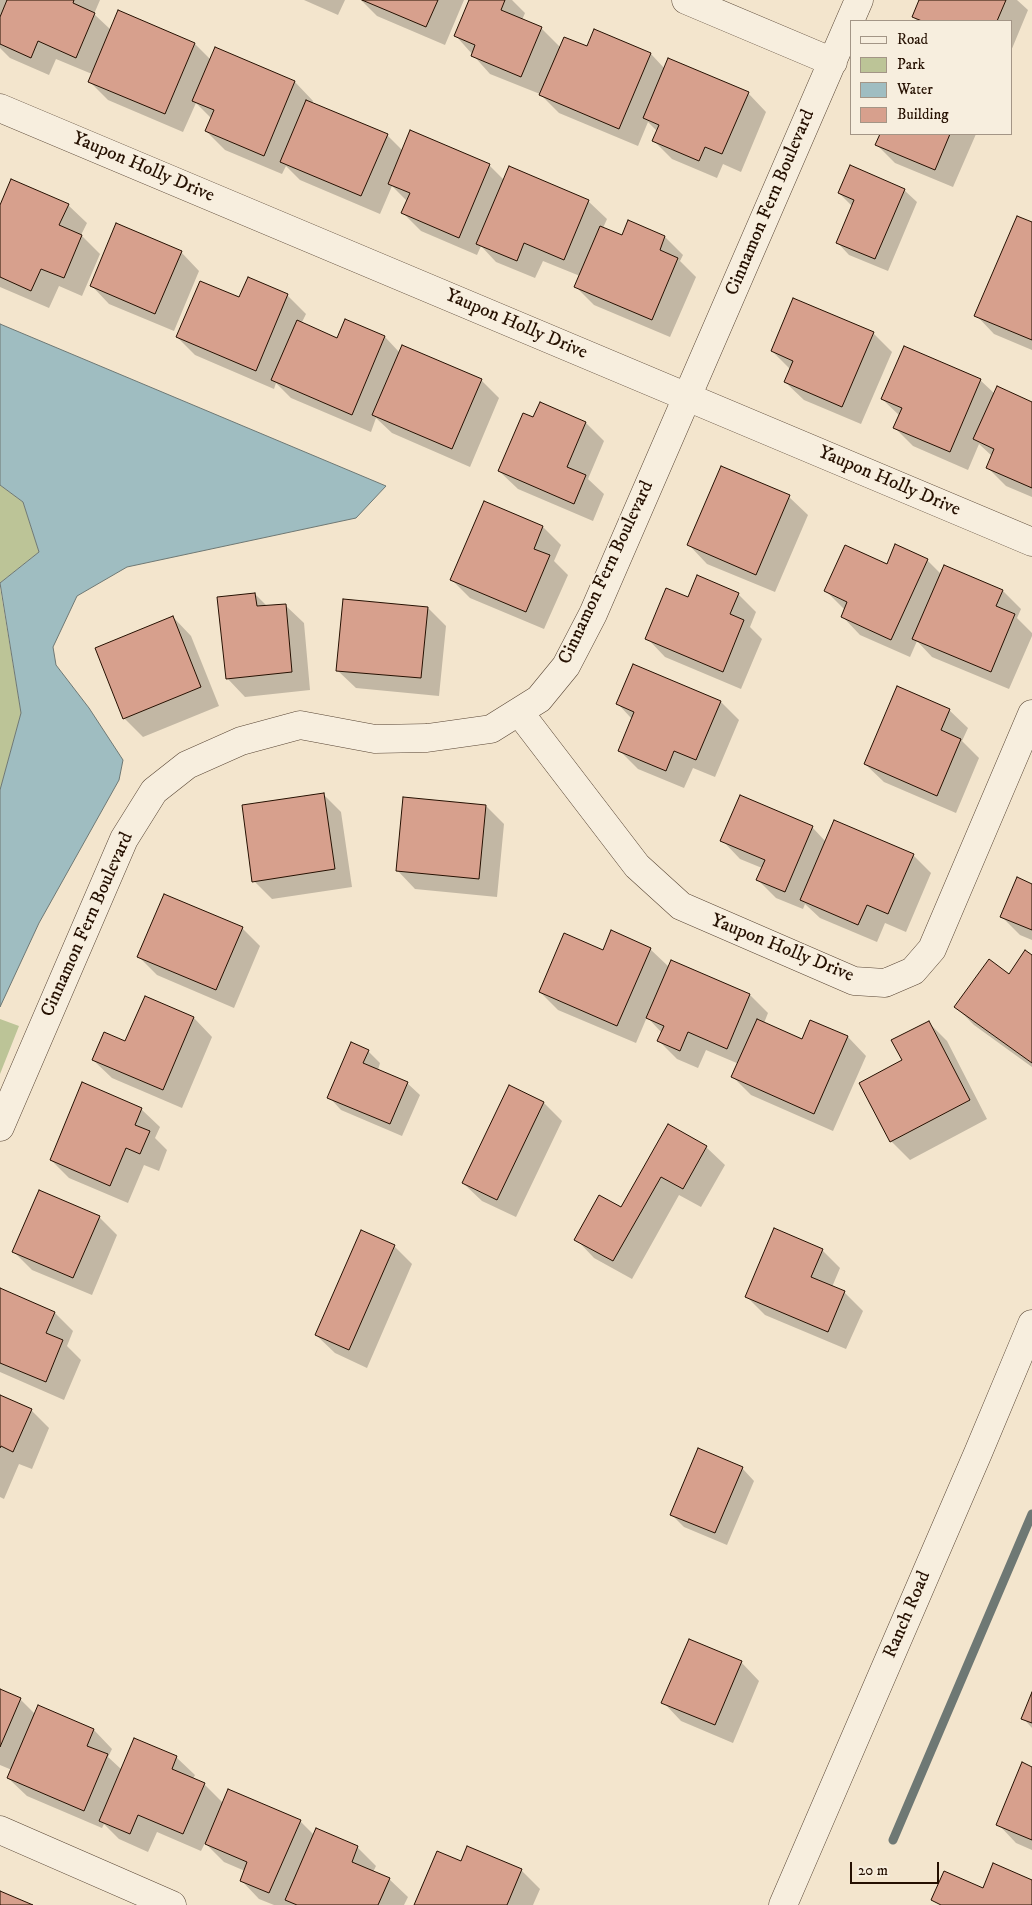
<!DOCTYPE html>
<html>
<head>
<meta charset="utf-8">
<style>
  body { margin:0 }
  #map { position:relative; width:1032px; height:1905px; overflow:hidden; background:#f3e5cd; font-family:"IM FELL DW Pica",serif }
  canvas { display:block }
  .legend { position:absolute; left:850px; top:20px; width:162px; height:115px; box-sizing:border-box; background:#f7eede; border:1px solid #a39586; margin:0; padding:6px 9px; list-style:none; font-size:15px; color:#251001 }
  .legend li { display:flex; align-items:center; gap:10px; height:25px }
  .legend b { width:25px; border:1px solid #a39586 }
  .scale { position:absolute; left:850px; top:1862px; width:89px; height:22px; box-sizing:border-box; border:2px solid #251001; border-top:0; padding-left:6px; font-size:15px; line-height:18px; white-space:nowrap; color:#251001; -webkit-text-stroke:4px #f7eede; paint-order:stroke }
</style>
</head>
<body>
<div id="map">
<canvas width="1032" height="1905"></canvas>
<ul class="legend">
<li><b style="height:6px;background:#f7eede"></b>Road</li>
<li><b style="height:14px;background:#bcc497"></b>Park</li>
<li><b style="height:14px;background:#9fbdc1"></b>Water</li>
<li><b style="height:14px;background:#d7a08d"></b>Building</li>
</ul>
<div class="scale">20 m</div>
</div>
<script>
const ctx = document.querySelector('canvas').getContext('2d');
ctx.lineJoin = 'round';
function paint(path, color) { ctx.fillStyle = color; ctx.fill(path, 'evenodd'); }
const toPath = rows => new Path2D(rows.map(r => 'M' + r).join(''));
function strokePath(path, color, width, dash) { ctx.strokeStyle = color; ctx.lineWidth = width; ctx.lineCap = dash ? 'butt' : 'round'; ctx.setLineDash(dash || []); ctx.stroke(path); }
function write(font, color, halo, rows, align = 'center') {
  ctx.font = font + ' "IM FELL DW Pica",serif'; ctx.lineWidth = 4; ctx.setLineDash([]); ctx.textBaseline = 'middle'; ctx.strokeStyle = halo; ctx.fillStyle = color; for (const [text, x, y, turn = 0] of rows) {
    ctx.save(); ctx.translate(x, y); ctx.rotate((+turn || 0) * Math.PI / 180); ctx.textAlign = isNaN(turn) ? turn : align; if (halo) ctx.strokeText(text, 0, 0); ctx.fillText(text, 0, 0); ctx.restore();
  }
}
const green = toPath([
  [0,485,23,502,39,552,0,583],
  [0,587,21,713,0,790],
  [0,1019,19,1026,0,1074]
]);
const water = toPath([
  [0,324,386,486,356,518,127,567,77,596,53,647,56,665,89,708,123,760,119,780,39,923,0,1007,0,790,21,713,0,583,39,552,23,502,0,485,0,324]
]);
const shadow = toPath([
  [0,0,100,0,94,14,111,30,195,44,211,60,215,49,295,82,313,101,312,103,387,135,403,151,489,165,504,180,588,201,607,219,603,228,623,237,665,237,683,255,680,261,696,277,670,337,594,305,576,287,580,276,543,261,535,278,496,262,481,246,477,255,421,231,403,213,408,202,392,186,380,214,300,180,286,166,282,174,225,150,206,131,212,119,196,103,183,132,108,100,89,81,92,74,56,59,49,75,10,58,0,48],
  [304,0,345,0,338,15],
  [361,0,464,0,445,45,377,16],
  [471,0,512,0,525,13,522,20,541,28,561,48,587,48,595,31,651,54,665,69,748,93,766,112,741,172,723,164,717,178,672,159,653,140,657,131,648,122,638,146,559,113,540,94,490,74,456,36],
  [921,0,1017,0,1028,10,1011,51,1011,21,918,21,913,17],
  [881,134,976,134,953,187,895,163,876,144],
  [904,190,917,202,888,271,849,255,837,242,852,206,839,193],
  [68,205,87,223,81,235,100,254,82,296,59,286,49,308,0,287,0,208],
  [1032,223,1032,350,994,334,976,315],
  [181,252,199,271,174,331,109,304,91,285],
  [287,295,306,314,301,324,338,339,346,321,385,337,400,353,481,380,499,398,470,467,392,433,376,418,371,432,291,398,276,383,274,389,195,355,177,337,240,299],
  [873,333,892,352,861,424,804,400,785,382,790,369,772,351],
  [980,380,995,394,1032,403,1032,497,1006,486,987,467,992,456,979,444,968,470,913,446,895,428,900,416,882,399],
  [540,404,586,423,604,441,588,479,604,494,593,521,518,489,499,471,534,419],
  [789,497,808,515,775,592,707,564,689,545],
  [543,527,561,545,554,561,568,575,544,629,470,598,452,580],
  [927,560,941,574,1003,591,1021,609,1017,618,1032,633,1032,636,1009,689,932,657,917,641,910,657,860,635,842,616,844,609,826,591,887,565],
  [255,594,268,607,285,605,304,623,310,690,245,697,227,678],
  [738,594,756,612,750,627,762,639,741,689,665,657,647,638,688,599],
  [428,608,446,626,439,696,356,688,337,670],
  [173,617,191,636,219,706,143,737,124,718],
  [634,665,721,702,739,720,715,777,693,768,684,788,638,769,619,750,632,719,618,704],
  [949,710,968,728,962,741,979,758,956,813,884,782,865,764],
  [323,794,341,812,352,887,272,899,254,881],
  [486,806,504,824,497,897,415,889,397,870],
  [812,827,826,842,913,855,931,873,906,932,885,923,877,942,820,918,805,904,803,909,776,898,758,880,762,868,740,859,722,840],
  [1032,885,1032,940,1020,935,1002,917],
  [242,928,260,946,234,1008,157,975,139,957],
  [650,949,669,967,750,995,768,1013,764,1023,803,1040,811,1021,848,1037,866,1056,833,1131,751,1095,733,1077,739,1064,706,1050,698,1068,677,1059,659,1041,662,1033,647,1017,636,1043,558,1010,540,992,604,951],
  [1032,957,1032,1067,974,1025,956,1007,1009,975],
  [145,998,194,1018,212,1037,182,1108,112,1078,93,1060,126,1043],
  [929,1023,947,1041,987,1119,910,1160,891,1141,903,1061],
  [368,1051,380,1063,378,1070,407,1083,420,1095,402,1136,341,1110,329,1097],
  [544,1103,562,1121,516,1217,482,1201,463,1183],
  [141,1109,160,1127,155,1138,167,1150,159,1171,144,1165,128,1203,69,1178,51,1160],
  [668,1126,706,1147,725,1165,701,1207,679,1195,632,1279,594,1258,576,1239,622,1209],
  [99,1217,117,1235,92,1295,32,1270,14,1252],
  [394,1246,412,1264,367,1368,335,1353,316,1335],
  [822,1250,840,1268,832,1287,844,1292,863,1311,846,1349,765,1315,746,1296],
  [0,1289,55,1313,73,1331,67,1346,81,1360,64,1400,0,1372],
  [0,1397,31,1410,49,1428,32,1469,19,1464,4,1499,0,1497],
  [742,1468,754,1481,727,1545,684,1527,671,1514],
  [741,1662,759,1681,733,1743,681,1721,663,1702],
  [0,1691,20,1699,35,1714,39,1707,94,1730,112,1749,108,1757,122,1770,176,1757,195,1775,193,1779,204,1784,223,1803,300,1821,314,1835,357,1847,376,1866,373,1872,389,1879,408,1897,404,1905,274,1905,259,1899,241,1880,245,1871,224,1862,205,1843,201,1851,157,1832,148,1852,119,1839,104,1824,102,1828,27,1796,8,1778,12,1770,0,1765],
  [1032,1695,1032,1728,1023,1718],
  [1032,1768,1032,1850,1016,1843,998,1824],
  [462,1863,521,1870,540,1889,533,1905,415,1905]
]);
const stream = toPath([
  [893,1840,1032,1514]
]);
const building = toPath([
  [7,0,74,0,73,3,95,13,76,58,38,41,31,58,0,44,0,17,7,0],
  [362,0,438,0,426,27,362,0],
  [469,0,505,0,501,10,542,27,521,77,471,56,475,45,454,36,469,0],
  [919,0,1006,0,997,21,922,21,912,17,919,0],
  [118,10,195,43,165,114,88,82,118,10],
  [594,29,651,53,619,129,539,95,564,37,587,46,594,29],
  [215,47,295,81,264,156,205,131,214,110,192,101,215,47],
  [668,58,749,92,722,154,705,147,699,161,652,141,659,125,643,118,668,58],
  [306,100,388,134,361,196,280,162,306,100],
  [410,130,490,164,459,238,401,213,410,193,388,184,410,130],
  [880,134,950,134,935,170,875,145,880,134],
  [850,165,905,189,875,259,836,243,854,200,838,193,850,165],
  [509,166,589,200,564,260,524,243,517,261,476,244,509,166],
  [11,179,69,204,59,225,82,235,64,278,41,269,31,291,0,277,0,205,11,179],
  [1017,216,1032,222,1032,340,974,316,1017,216],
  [628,220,665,236,660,250,678,258,652,320,574,287,600,226,622,235,628,220],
  [116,223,182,251,155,314,90,286,116,223],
  [248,277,288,294,256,371,176,337,200,281,239,297,248,277],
  [793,298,874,332,842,407,784,382,793,361,771,351,793,298],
  [345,319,385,336,352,415,271,380,297,320,337,338,345,319],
  [402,345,482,379,452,449,372,415,402,345],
  [904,346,981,379,950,452,893,428,902,408,881,399,904,346],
  [997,386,1032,402,1032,488,986,468,994,449,973,439,997,386],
  [540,402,586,422,567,467,586,475,574,504,498,471,523,413,533,417,540,402],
  [721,466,790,495,756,575,687,545,721,466],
  [484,501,543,526,534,549,550,555,526,612,450,580,484,501],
  [895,544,928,559,891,640,841,617,847,602,824,591,845,545,887,564,895,544],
  [944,565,1003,590,996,606,1015,614,991,672,912,639,944,565],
  [697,575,739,593,730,614,744,620,723,672,645,639,666,588,688,597,697,575],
  [255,593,257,606,286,604,292,672,226,679,217,597,255,593],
  [343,599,428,607,421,678,336,671,343,599],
  [173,616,201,687,123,719,95,648,173,616],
  [633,664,721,701,696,760,674,751,666,771,618,751,634,712,616,704,633,664],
  [897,686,950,709,941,730,961,739,937,796,864,764,897,686],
  [324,793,335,869,252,882,242,805,324,793],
  [740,795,813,826,785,892,756,880,765,860,720,841,740,795],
  [403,797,486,805,479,879,396,871,403,797],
  [834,820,914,854,888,914,867,905,858,925,800,900,834,820],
  [1017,877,1032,884,1032,930,1000,917,1017,877],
  [164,894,243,927,216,990,137,957,164,894],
  [611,930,651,948,617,1026,539,992,564,933,603,950,611,930],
  [1025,950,1032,955,1032,1063,954,1007,989,959,1009,974,1025,950],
  [671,960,750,994,727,1049,688,1032,680,1051,657,1041,664,1026,646,1018,671,960],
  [145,996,194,1017,163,1090,92,1060,104,1032,125,1041,145,996],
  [757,1019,802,1039,810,1020,848,1036,814,1114,731,1077,757,1019],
  [929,1021,970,1100,890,1142,859,1083,902,1060,891,1040,929,1021],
  [351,1042,369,1050,363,1063,408,1082,390,1124,327,1098,351,1042],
  [82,1082,142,1108,135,1125,150,1131,140,1154,126,1148,110,1186,50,1160,82,1082],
  [509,1085,544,1102,497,1200,462,1183,509,1085],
  [668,1124,707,1146,683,1189,661,1177,613,1261,574,1240,599,1195,621,1207,668,1124],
  [39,1190,100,1216,73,1278,12,1252,39,1190],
  [774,1228,823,1249,811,1277,845,1291,828,1332,745,1297,774,1228],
  [361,1230,395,1245,349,1350,315,1335,361,1230],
  [0,1288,55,1312,46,1333,63,1340,46,1382,0,1363,0,1288],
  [0,1395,32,1409,13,1452,1,1446,0,1448,0,1395],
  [698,1448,743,1467,715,1533,670,1515,698,1448],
  [689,1639,742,1661,715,1725,661,1703,689,1639],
  [0,1689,21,1698,0,1747,0,1689],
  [1032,1692,1032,1723,1021,1719,1032,1692],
  [38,1705,94,1729,87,1746,108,1754,84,1811,7,1778,38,1705],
  [134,1738,177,1756,172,1769,205,1783,183,1834,138,1815,130,1834,99,1821,134,1738],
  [1022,1762,1032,1767,1032,1840,996,1825,1022,1762],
  [228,1789,301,1820,269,1893,240,1881,247,1862,205,1844,228,1789],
  [316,1828,358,1846,352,1862,390,1878,378,1905,297,1905,285,1900,316,1828],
  [467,1846,522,1869,507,1905,414,1905,437,1851,461,1861,467,1846],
  [993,1863,1032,1880,1032,1905,941,1905,931,1900,944,1871,983,1888,993,1863],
  [0,1891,33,1905,0,1905,0,1891]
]);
const minor = toPath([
  [686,0,833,62],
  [0,108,1032,542],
  [519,712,637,866,681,906,854,981,885,983,913,971,932,949,1032,714],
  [0,1127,124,839,154,791,187,765,241,741,300,725,375,739,427,738,491,729,539,699,566,666,593,614,859,0],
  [0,1830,172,1905],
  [783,1905,978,1453,1032,1324]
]);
const streetNames = [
  ["Yaupon Holly Drive",143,168,23],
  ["Cinnamon Fern Boulevard",771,203,-67],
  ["Yaupon Holly Drive",516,325,23],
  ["Yaupon Holly Drive",889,482,23],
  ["Cinnamon Fern Boulevard",607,573,-65],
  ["Cinnamon Fern Boulevard",88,925,-66],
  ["Yaupon Holly Drive",782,949,22],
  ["Ranch Road",908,1615,-67]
];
paint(green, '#bcc497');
paint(water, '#9fbdc1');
strokePath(water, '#6e7874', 1);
paint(shadow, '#0003');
strokePath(stream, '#6e7874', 9);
paint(building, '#d7a08d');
strokePath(building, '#251001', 1);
strokePath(minor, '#584534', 29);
strokePath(minor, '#f7eede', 28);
write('19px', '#251001', '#f7eede', streetNames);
</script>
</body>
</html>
